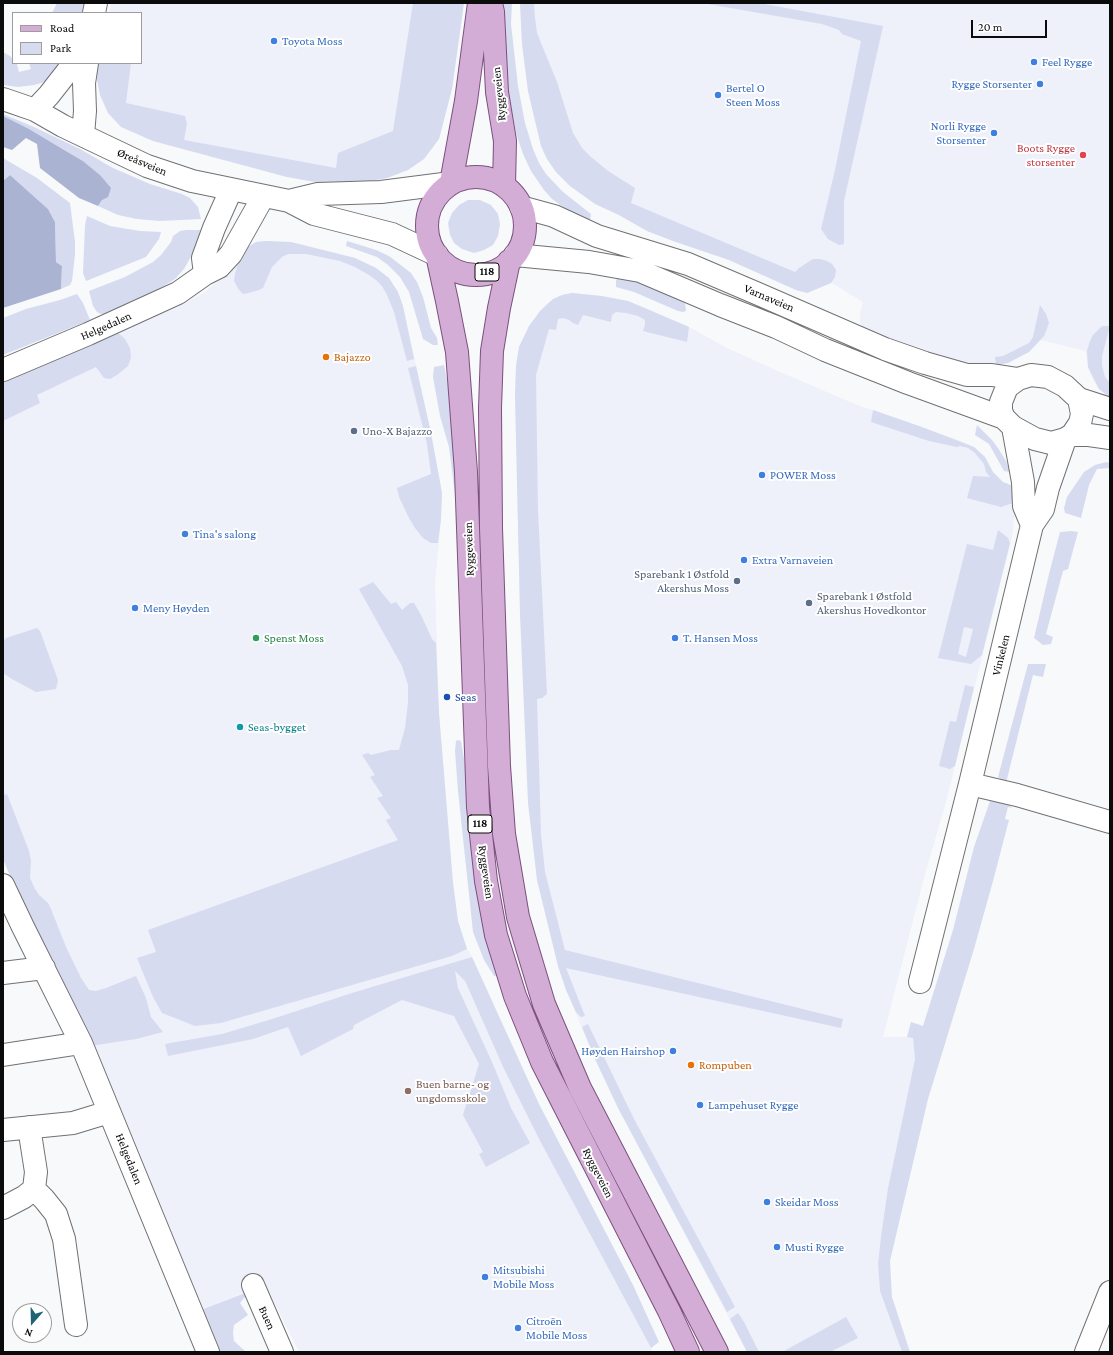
<!DOCTYPE html>
<html>
<head>
<meta charset="utf-8">
<style>
  body { margin:0 }
  #map { position:relative; width:1113px; height:1355px; overflow:hidden; background:#f8f9fb; font-family:"Crimson Pro",serif }
  canvas { display:block }
  .frame { position:absolute; inset:0; border:4px solid #0b0b0c; pointer-events:none }
  .legend { position:absolute; left:12px; top:12px; width:130px; height:52px; box-sizing:border-box; background:#fff; border:1px solid #9d9d9e; margin:0; padding:5px 7px; list-style:none; font-size:12px; color:#0b0b0c }
  .legend li { display:flex; align-items:center; gap:8px; height:20px }
  .legend b { width:20px; border:1px solid #9d9d9e }
  .north { position:absolute; left:12px; top:1303px; width:40px; height:40px; box-sizing:border-box; background:#fff; border:1px solid #9d9d9e; border-radius:50%; rotate:200deg; font-size:11px; font-weight:700; line-height:16px; text-align:center; color:#0b0b0c }
  .north::after { content:''; display:block; margin:auto; width:14px; height:18px; background:#1f6375; clip-path:polygon(50% 0,100% 100%,50% 72%,0 100%) }
  .scale { position:absolute; left:971px; top:20px; width:76px; height:18px; box-sizing:border-box; border:2px solid #0b0b0c; border-top:0; padding-left:5px; font-size:12px; line-height:14px; white-space:nowrap; color:#0b0b0c; -webkit-text-stroke:3px #fff; paint-order:stroke }
</style>
</head>
<body>
<div id="map">
<canvas width="1113" height="1355"></canvas>
<div class="frame"></div>
<ul class="legend">
<li><b style="height:5px;background:#d4add6"></b>Road</li>
<li><b style="height:11px;background:#d6dbf0"></b>Park</li>
</ul>
<div class="north">N</div>
<div class="scale">20 m</div>
</div>
<script>
const ctx = document.querySelector('canvas').getContext('2d');
ctx.lineJoin = 'round';
function paint(path, color) { ctx.fillStyle = color; ctx.fill(path, 'evenodd'); }
const toPath = rows => new Path2D(rows.map(r => 'M' + r).join(''));
function strokePath(path, color, width, dash) { ctx.strokeStyle = color; ctx.lineWidth = width; ctx.lineCap = dash ? 'butt' : 'round'; ctx.setLineDash(dash || []); ctx.stroke(path); }
function write(font, color, halo, rows, align = 'center') {
  ctx.font = font + ' "Crimson Pro",serif'; ctx.lineWidth = 4; ctx.setLineDash([]); ctx.textBaseline = 'middle'; ctx.strokeStyle = halo; ctx.fillStyle = color; for (const [text, x, y, turn = 0] of rows) {
    ctx.save(); ctx.translate(x, y); ctx.rotate((+turn || 0) * Math.PI / 180); ctx.textAlign = isNaN(turn) ? turn : align; if (halo) ctx.strokeText(text, 0, 0); ctx.fillText(text, 0, 0); ctx.restore();
  }
}
const built = toPath([
  [111,3,464,3,452,89,439,139,424,159,408,170,387,178,287,177,153,141,121,127,108,113,100,95,97,63,141,63,141,13,109,13],
  [520,3,1110,3,1110,398,1099,389,1092,378,1088,367,1086,351,1041,340,1029,352,1008,363,996,365,969,364,899,346,864,330,860,322,860,313,863,302,832,283,807,293,796,290,729,260,673,241,647,231,619,215,595,204,570,186,556,172,547,159,541,146,528,91,522,44],
  [266,241,291,242,355,258,376,268,389,278,398,292,403,306,431,433,442,493,441,519,435,583,439,713,453,883,458,921,467,949,472,957,452,963,457,973,465,981,504,1069,539,1139,653,1352,299,1352,265,1284,198,1311,3,859,3,382,117,332,178,307,205,292,231,269,248,247,256,242],
  [572,293,617,299,639,305,689,327,727,348,778,371,857,405,958,440,974,447,985,457,993,472,1003,482,1013,486,1016,502,1012,537,946,802,925,874,883,1037,913,1037,915,1059,888,1188,881,1236,878,1264,880,1291,902,1352,747,1352,618,1108,595,1059,566,990,558,966,537,880,520,614,515,395,516,366,519,347,529,326,545,306,553,299,562,295]
]);
const green = toPath([
  [57,3,85,3,82,13,52,13],
  [413,3,464,3,452,89,439,139,424,159,408,170,387,178,356,184,331,185,287,177,153,141,121,127,108,113,100,95,96,75,97,63,131,63,126,103,185,116,187,124,184,140,336,168,338,153,393,131],
  [503,3,512,3,511,24,518,86,525,123,533,149,539,163,546,174,563,192,591,214,590,221,569,211,552,199,544,190,531,171,523,154,516,133,506,76,502,24],
  [520,3,534,3,535,18,537,33,557,82,573,133,582,148,591,157,608,171,635,188,631,203,795,272,799,268,813,259,820,259,827,261,832,264,836,270,835,277,831,283,807,293,796,290,729,260,673,241,647,231,619,215,595,204,570,186,556,172,547,159,541,146,528,91,522,44],
  [702,3,759,3,883,26,844,201,844,244,839,245,828,239,821,229,835,170,861,41,842,34,839,30,822,24],
  [3,52,10,56,13,59,13,63,17,64,19,72,31,69,29,63,62,63,51,77,45,82,34,85,18,87,4,85,3,85],
  [3,114,34,127,80,149,113,168,150,184,182,194,190,198,198,207,201,219,160,221,137,219,118,215,98,206,102,200,100,175,83,161,63,149,3,116],
  [3,158,37,178,70,203,75,242,75,254,72,281,70,285,61,289,62,266,56,262,55,222,48,209,10,175,3,181],
  [468,200,480,200,491,205,498,214,500,224,498,236,493,245,484,250,474,253,462,249,454,243,450,235,448,223,452,213,459,205],
  [87,216,110,226,140,231,161,232,159,239,146,257,86,281,83,273,85,225],
  [186,230,201,230,199,238,193,253,184,269,175,279,146,297,116,311,103,315,97,312,93,306,89,291,125,277,153,262,161,255,171,242,173,236,180,231],
  [266,241,291,242,355,258,376,268,389,278,398,292,403,306,414,359,407,361,394,312,387,295,382,286,376,280,369,275,355,267,340,261,306,254,288,254,282,257,272,267,263,288,259,290,248,293,243,294,239,290,234,281,235,274,238,264,248,247,256,242],
  [347,241,376,250,389,256,411,273,417,282,423,297,431,328,437,338,438,345,433,345,423,339,409,292,400,277,388,265,377,257,346,246],
  [618,278,637,280,685,303,686,311,683,312,678,311,634,292,616,287,616,280],
  [572,293,602,296,628,301,689,327,687,342,643,331,645,325,645,320,638,316,626,313,616,312,612,315,611,322,583,315,578,325,573,323,569,320,563,318,558,319,556,330,549,329,536,375,538,511,547,694,542,698,537,699,541,834,545,872,565,950,843,1019,841,1028,566,968,585,1016,581,1017,576,1012,566,990,558,966,537,880,528,803,520,614,515,395,516,366,519,347,529,326,540,311,553,299,562,295],
  [77,294,83,303,90,320,3,355,3,318,26,309,60,300],
  [1040,305,1046,314,1049,323,1044,336,1029,352,1008,363,996,365,995,357,1003,356,1029,343,1033,337],
  [1102,326,1110,326,1102,356,1102,366,1105,377,1110,383,1110,398,1099,389,1088,367,1087,351,1090,341,1093,335],
  [117,332,125,339,130,348,131,358,128,366,117,375,110,379,104,378,96,367,37,395,40,403,3,421,3,382,30,371,83,345],
  [444,365,454,417,459,494,455,495,449,447,440,416,433,377,434,367],
  [416,366,431,433,442,493,441,519,438,543,431,543,423,538,415,528,409,518,399,497,397,488,431,474,427,444,408,368],
  [873,410,922,427,974,447,985,457,993,472,1003,482,1013,486,1016,502,1001,507,967,498,973,476,990,477,986,472,984,464,975,453,968,448,960,446,957,447,929,441,871,422],
  [977,425,992,440,998,448,1006,461,1010,472,1004,471,989,444,975,435],
  [1106,462,1110,463,1110,468,1097,469,1089,485,1081,518,1065,513,1064,508,1067,497,1084,472,1095,465],
  [998,530,1008,538,1010,543,982,655,971,664,938,658,967,544,993,550],
  [964,627,973,629,966,657,958,654],
  [1072,531,1078,532,1068,569,1063,571,1046,634,1053,637,1051,644,1043,645,1034,638,1049,574,1060,532],
  [373,582,391,604,396,602,402,610,410,603,414,603,421,615,432,639,436,643,439,713,453,883,458,921,467,949,452,956,221,1023,195,1026,162,1013,153,997,137,958,156,952,148,930,398,840,386,820,391,818,377,798,383,796,370,777,375,775,362,755,368,753,371,755,391,750,399,750,405,728,408,702,408,685,402,666,359,589],
  [37,628,40,631,58,680,56,689,36,692,12,679,3,673,3,642,6,638],
  [1028,664,1046,664,1043,677,1033,675,1006,783,998,777],
  [965,685,974,687,955,766,950,769,939,766,950,721,956,722],
  [458,740,461,741,500,976,494,976,484,960,473,932,458,791,455,751,456,741],
  [7,794,29,851,31,861,30,878,35,889,39,895,48,903,51,909,66,947,81,978,89,990,96,991,106,988,136,976,146,998,151,1017,163,1032,136,1039,90,1046,19,897,3,859,3,795],
  [990,801,1008,804,1012,808,1008,807,1005,819,1009,820,993,881,974,949,928,1099,890,1261,892,1297,910,1352,902,1352,880,1291,878,1264,881,1236,888,1188,915,1059,913,1038,907,1037,911,1022,923,1026,953,930,974,847],
  [472,957,539,1104,633,1285,659,1342,651,1348,539,1139,504,1069,465,981,455,971,458,988,492,1062,511,1108,530,1143,486,1167,479,1154,483,1152,463,1115,479,1064,454,1016,402,1000,354,1025,353,1029,301,1056,288,1027,253,1039,168,1056,165,1044,222,1034,269,1020,352,993],
  [588,1024,633,1117,735,1307,727,1312,618,1108,595,1059,582,1027],
  [245,1293,245,1297,240,1303,248,1315,234,1325,233,1333,234,1341,246,1352,215,1352,198,1311],
  [738,1313,744,1322,759,1352,747,1352,730,1319],
  [846,1317,858,1338,830,1352,785,1352,784,1351]
]);
const forest = toPath([
  [3,116,27,128,83,161,100,175,111,188,108,197,102,200,98,206,79,198,40,168,37,144,26,138,12,150,3,147],
  [10,175,48,209,55,222,56,262,62,266,61,289,3,308,3,181]
]);
const minor = toPath([
  [94,13,96,3],
  [3,99,35,110,63,126,147,166,192,181,289,201,314,214,392,234,437,255],
  [35,110,49,95,74,63],
  [83,135,85,111,84,83,87,63],
  [289,201,318,194,381,192,451,183],
  [521,207,554,216,597,236,688,264,756,293,885,349,925,363,967,375,992,375,1018,379],
  [515,255,589,262,640,271,720,305,776,327,825,350,908,383,1004,418,1013,427,1035,439,1051,443,1065,439,1072,435,1080,423,1082,414,1079,399,1065,386,1048,377,1031,375,1018,379,1007,387,1001,402,1001,411,1004,418],
  [205,274,203,258,214,228,231,190],
  [3,370,88,334,178,293,205,274,219,267,231,254,263,197],
  [1079,399,1110,409],
  [1013,427,1023,482,1024,506,1032,525],
  [1072,435,1089,435,1110,438],
  [970,784,1017,795,1110,822],
  [3,885,23,927,81,1043,208,1352],
  [3,973,44,968],
  [920,982,970,784,1032,525,1043,509,1048,488,1065,439],
  [3,1055,81,1043],
  [3,1130,73,1123,109,1112],
  [34,1189,44,1199,56,1214,64,1239,76,1325],
  [3,1208,24,1197,34,1189,36,1172,29,1127],
  [253,1285,282,1352],
  [1086,1352,1110,1292]
]);
const major = toPath([
  [491,3,493,12,497,92,505,141,504,186],
  '427 226a49 49 0 1 1 98 0a49 49 0 1 1-98 0Z',
  [451,183,466,101,479,3],
  [437,255,447,301,457,352,466,472,478,807,486,881,496,935,515,996,542,1062,669,1311,688,1352],
  [509,261,499,308,492,351,490,408,491,528,499,766,504,834,518,917,544,1004,580,1088,717,1352]
]);
const markers = [
  [274,41,4,"#3f7fe0"],
  [1034,62,4,"#3f7fe0"],
  [1040,84,4,"#3f7fe0"],
  [718,95,4,"#3f7fe0"],
  [994,133,4,"#3f7fe0"],
  [1083,155,4,"#e0444e"],
  [326,357,4,"#e8710a"],
  [354,431,4,"#5c6f8a"],
  [762,475,4,"#3f7fe0"],
  [185,534,4,"#3f7fe0"],
  [744,560,4,"#3f7fe0"],
  [737,581,4,"#5c6f8a"],
  [809,603,4,"#5c6f8a"],
  [135,608,4,"#3f7fe0"],
  [256,638,4,"#2e9e5b"],
  [675,638,4,"#3f7fe0"],
  [447,697,4,"#1a4fb4"],
  [240,727,4,"#0f9aa8"],
  [673,1051,4,"#3f7fe0"],
  [691,1065,4,"#e8710a"],
  [408,1091,4,"#8d6e63"],
  [700,1105,4,"#3f7fe0"],
  [767,1202,4,"#3f7fe0"],
  [777,1247,4,"#3f7fe0"],
  [485,1277,4,"#3f7fe0"],
  [518,1328,4,"#3f7fe0"]
];
const shields = [
  [487,272,24],
  [480,824,24]
];
const shieldNames = [
  ["118",487,272],
  ["118",480,824]
];
const shopNames = [
  ["Toyota Moss",282,41],
  ["Feel Rygge",1042,62],
  ["Rygge Storsenter",1032,84,"right"],
  ["Bertel O",726,88],
  ["Steen Moss",726,102],
  ["Norli Rygge",986,126,"right"],
  ["Storsenter",986,140,"right"],
  ["POWER Moss",770,475],
  ["Tina's salong",193,534],
  ["Extra Varnaveien",752,560],
  ["Meny Høyden",143,608],
  ["T. Hansen Moss",683,638],
  ["Høyden Hairshop",665,1051,"right"],
  ["Lampehuset Rygge",708,1105],
  ["Skeidar Moss",775,1202],
  ["Musti Rygge",785,1247],
  ["Mitsubishi",493,1270],
  ["Mobile Moss",493,1284],
  ["Citroën",526,1321],
  ["Mobile Moss",526,1335]
];
const streetNames = [
  ["Ryggeveien",499,94,-96],
  ["Øreåsveien",142,162,23],
  ["Varnaveien",769,298,23],
  ["Helgedalen",106,326,-24],
  ["Ryggeveien",469,549,-92],
  ["Vinkelen",1001,655,-76],
  ["Ryggeveien",486,872,82],
  ["Helgedalen",129,1159,68],
  ["Ryggeveien",598,1173,63],
  ["Buen",267,1318,66]
];
const healthNames = [
  ["Boots Rygge",1075,148],
  ["storsenter",1075,162]
];
const foodNames = [
  ["Bajazzo",334,357],
  ["Rompuben",699,1065]
];
const serviceNames = [
  ["Uno-X Bajazzo",362,431],
  ["Sparebank 1 Østfold",729,574,"right"],
  ["Akershus Moss",729,588,"right"],
  ["Sparebank 1 Østfold",817,596],
  ["Akershus Hovedkontor",817,610]
];
const leisureNames = [
  ["Spenst Moss",264,638]
];
const transitNames = [
  ["Seas",455,697]
];
const cultureNames = [
  ["Seas-bygget",248,727]
];
const educationNames = [
  ["Buen barne- og",416,1084],
  ["ungdomsskole",416,1098]
];
paint(built, '#eef0fa');
paint(green, '#d6dbf0');
paint(forest, '#abb3d2');
strokePath(minor, '#707173', 24);
strokePath(major, '#7b517e', 24);
strokePath(minor, '#fff', 22);
strokePath(major, '#d4add6', 22);
for (const [x, y, r, color] of markers) { const dot = new Path2D(); dot.arc(x, y, r, 0, 2 * Math.PI); ctx.fillStyle = color; ctx.fill(dot); strokePath(dot, '#fff', 1.5); }
for (const [x, y, w] of shields) { const box = new Path2D(); box.roundRect(x - w / 2, y - 9, w, 18, 3); ctx.fillStyle = '#fff'; ctx.fill(box); strokePath(box, '#0b0b0c', 1); }
write('bold 11px', '#0b0b0c', null, shieldNames);
write('12px', '#366cbe', '#fff', shopNames, 'left');
write('12px', '#0b0b0c', '#fff', streetNames);
write('12px', '#be3a42', '#fff', healthNames, 'right');
write('12px', '#c56008', '#fff', foodNames, 'left');
write('12px', '#4e5e75', '#fff', serviceNames, 'left');
write('12px', '#27864d', '#fff', leisureNames, 'left');
write('12px', '#164399', '#fff', transitNames, 'left');
write('12px', '#0d838f', '#fff', cultureNames, 'left');
write('12px', '#785e54', '#fff', educationNames, 'left');
</script>
</body>
</html>
